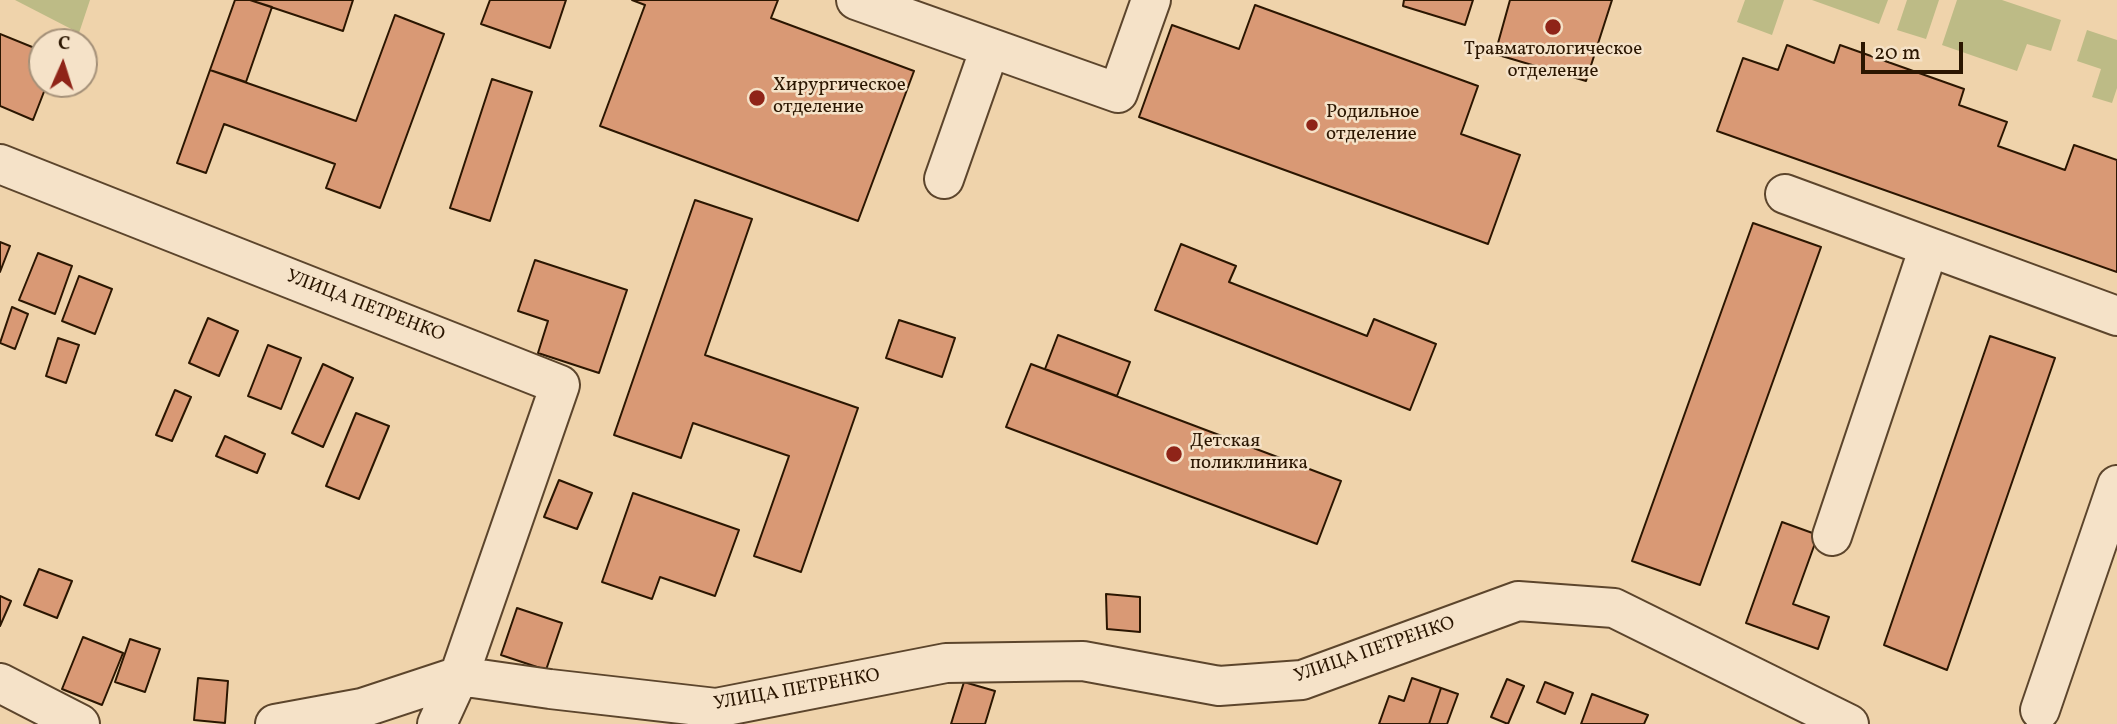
<!DOCTYPE html>
<html>
<head>
<meta charset="utf-8">
<style>
  body { margin:0 }
  #map { position:relative; width:2117px; height:724px; overflow:hidden; background:#efd3ab; font-family:Vollkorn,serif }
  canvas { display:block }
  .north { position:absolute; left:28px; top:28px; width:70px; height:70px; box-sizing:border-box; background:#f5e2c8; border:2px solid #a49078; border-radius:50%; rotate:3deg; font-size:19px; font-weight:700; line-height:28px; text-align:center; color:#2b1601 }
  .north::after { content:''; display:block; margin:auto; width:24px; height:32px; background:#8f2418; clip-path:polygon(50% 0,100% 100%,50% 72%,0 100%) }
  .scale { position:absolute; left:1861px; top:42px; width:102px; height:32px; box-sizing:border-box; border:4px solid #2b1601; border-top:0; padding-left:9px; font-size:21px; line-height:24px; white-space:nowrap; color:#2b1601; -webkit-text-stroke:5px #f5e2c8; paint-order:stroke }
</style>
</head>
<body>
<div id="map">
<canvas width="2117" height="724"></canvas>
<div class="north">С</div>
<div class="scale">20 m</div>
</div>
<script>
const ctx = document.querySelector('canvas').getContext('2d');
ctx.lineJoin = 'round';
function paint(path, color) { ctx.fillStyle = color; ctx.fill(path, 'evenodd'); }
const toPath = rows => new Path2D(rows.map(r => 'M' + r).join(''));
function strokePath(path, color, width, dash) { ctx.strokeStyle = color; ctx.lineWidth = width; ctx.lineCap = dash ? 'butt' : 'round'; ctx.setLineDash(dash || []); ctx.stroke(path); }
function write(font, color, halo, rows, align = 'center') {
  ctx.font = font + ' Vollkorn,serif'; ctx.lineWidth = 5; ctx.setLineDash([]); ctx.textBaseline = 'middle'; ctx.strokeStyle = halo; ctx.fillStyle = color; for (const [text, x, y, turn = 0] of rows) {
    ctx.save(); ctx.translate(x, y); ctx.rotate((+turn || 0) * Math.PI / 180); ctx.textAlign = isNaN(turn) ? turn : align; if (halo) ctx.strokeText(text, 0, 0); ctx.fillText(text, 0, 0); ctx.restore();
  }
}
const green = toPath([
  [15,0,90,0,79,33],
  [1745,0,1784,0,1772,35,1737,22],
  [1812,0,1888,0,1879,24],
  [1907,0,1939,0,1926,39,1897,30],
  [1957,0,2002,0,2061,20,2051,51,2027,44,2017,71,1942,45],
  [2087,30,2117,40,2117,88,2112,103,2092,97,2101,69,2077,61]
]);
const building = toPath([
  [235,0,250,0,272,7,246,82,210,70,235,0],
  [250,0,353,0,343,31,250,0],
  [490,0,566,0,550,48,481,24,490,0],
  [632,0,778,0,771,18,914,71,858,221,600,126,645,5,632,0],
  [1404,0,1473,0,1465,25,1403,6,1404,0],
  [1510,0,1612,0,1586,81,1495,54,1510,0],
  [1255,5,1478,86,1461,134,1520,155,1488,244,1139,117,1172,25,1239,49,1255,5],
  [395,15,444,34,380,208,326,188,335,164,224,124,206,173,177,163,210,70,356,121,395,15],
  [0,34,42,51,42,84,47,84,33,120,0,106,0,34],
  [1787,45,1834,63,1840,45,1964,89,1959,105,2007,122,1998,146,2065,170,2074,145,2117,160,2117,272,1717,131,1743,58,1778,70,1787,45],
  [492,79,532,92,490,221,450,208,492,79],
  [695,200,752,219,705,355,858,408,801,572,754,556,789,456,693,423,681,458,614,435,695,200],
  [1753,223,1821,247,1700,585,1632,561,1753,223],
  [0,242,10,246,0,272,0,242],
  [1181,244,1236,266,1229,282,1367,336,1374,319,1436,344,1410,410,1155,310,1181,244],
  [38,253,72,266,55,314,19,300,38,253],
  [535,260,627,290,599,373,538,353,548,321,518,311,535,260],
  [79,276,112,289,95,334,62,321,79,276],
  [12,307,28,314,15,349,0,343,12,307],
  [208,318,238,331,219,376,189,363,208,318],
  [899,320,955,338,942,377,886,358,899,320],
  [1058,335,1130,362,1117,396,1045,369,1058,335],
  [1990,336,2055,358,1947,670,1884,645,1990,336],
  [58,338,79,345,66,383,46,376,58,338],
  [268,345,301,358,281,409,248,396,268,345],
  [323,364,353,378,323,447,292,433,323,364],
  [1031,364,1341,481,1317,544,1006,427,1031,364],
  [175,390,191,397,172,441,156,435,175,390],
  [356,413,389,426,359,499,326,486,356,413],
  [225,436,265,454,257,473,216,456,225,436],
  [559,480,592,493,577,529,544,517,559,480],
  [633,493,739,530,715,596,660,577,652,599,602,582,633,493],
  [1782,522,1818,535,1793,604,1829,617,1818,649,1746,623,1782,522],
  [39,569,72,581,57,618,24,605,39,569],
  [1106,594,1140,597,1140,632,1107,629,1106,594],
  [0,596,11,601,0,626,0,596],
  [517,608,562,623,546,670,501,655,517,608],
  [83,637,123,653,102,705,62,689,83,637],
  [130,639,160,649,145,692,115,682,130,639],
  [198,678,228,681,225,723,194,720,198,678],
  [1412,678,1441,688,1429,724,1379,724,1389,696,1404,701,1412,678],
  [1507,679,1524,686,1508,724,1491,717,1507,679],
  [964,682,995,691,985,724,951,724,964,682],
  [1545,682,1573,693,1565,714,1537,702,1545,682],
  [1441,688,1458,694,1447,724,1429,724,1441,688],
  [1592,694,1648,715,1644,724,1581,724,1592,694]
]);
const minor = toPath([
  [856,0,1118,93,1151,0],
  [0,164,560,385,459,676,437,724],
  [944,179,990,48],
  [1785,194,2117,316],
  [1832,536,1929,247],
  [0,683,80,724],
  [2040,710,2117,485],
  [275,724,362,708,459,676,550,689,716,708,946,663,1083,661,1219,686,1302,680,1518,601,1614,608,1849,724]
]);
const markers = [
  [1553,27,9,"#8f2418"],
  [757,98,9,"#8f2418"],
  [1312,125,7,"#8f2418"],
  [1174,454,9,"#8f2418"]
];
const poiNames = [
  ["Травматологическое",1553,51,"center"],
  ["отделение",1553,73,"center"],
  ["Хирургическое",773,87],
  ["отделение",773,109],
  ["Родильное",1326,114],
  ["отделение",1326,136],
  ["Детская",1190,443],
  ["поликлиника",1190,465]
];
const streetNames = [
  ["УЛИЦА ПЕТРЕНКО",365,307,21],
  ["УЛИЦА ПЕТРЕНКО",1375,651,-19],
  ["УЛИЦА ПЕТРЕНКО",797,691,-10]
];
paint(green, '#bdbb86');
paint(building, '#d99975');
strokePath(building, '#2b1601', 2);
strokePath(minor, '#5c452c', 42);
strokePath(minor, '#f5e2c8', 38);
for (const [x, y, r, color] of markers) { const dot = new Path2D(); dot.arc(x, y, r, 0, 2 * Math.PI); ctx.fillStyle = color; ctx.fill(dot); strokePath(dot, '#f5e2c8', 2.5); }
write('19px', '#2b1601', '#f5e2c8', poiNames, 'left');
write('19px', '#2b1601', '#f5e2c8', streetNames);
</script>
</body>
</html>
